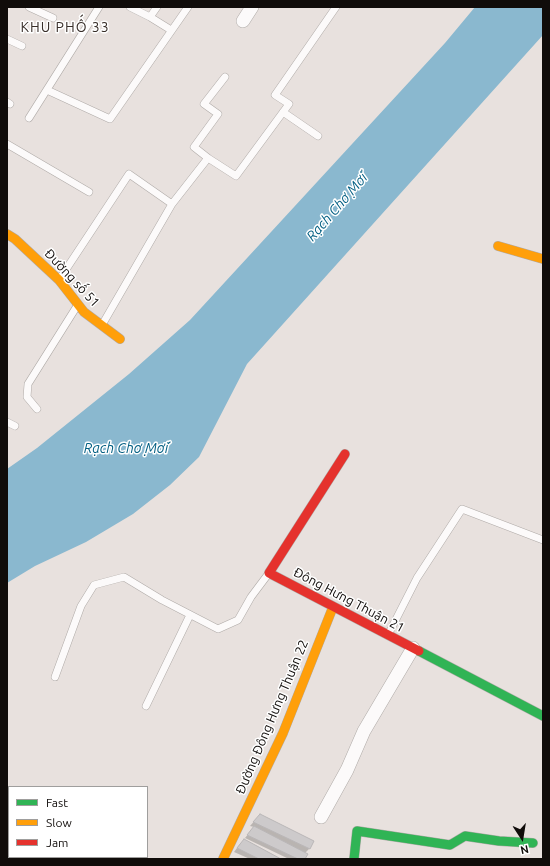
<!DOCTYPE html>
<html>
<head>
<meta charset="utf-8">
<style>
  body { margin:0 }
  #map { position:relative; width:550px; height:866px; overflow:hidden; background:#e8e1de; font-family:Ubuntu,sans-serif }
  canvas { display:block }
  .frame { position:absolute; inset:0; border:8px solid #100c0a; pointer-events:none }
  .legend { position:absolute; left:8px; top:786px; width:140px; height:72px; box-sizing:border-box; background:#fff; border:1px solid #9f9e9d; margin:0; padding:5px 7px; list-style:none; font-size:12px; color:#100c0a }
  .legend li { display:flex; align-items:center; gap:8px; height:20px }
  .legend b { width:20px; border:1px solid #9f9e9d }
  .north { position:absolute; left:502px; top:818px; width:40px; height:40px; -webkit-text-stroke:3px #fff; paint-order:stroke; rotate:168deg; font-size:11px; font-weight:700; line-height:16px; text-align:center; color:#100c0a }
  .north::after { content:''; display:block; margin:auto; width:14px; height:18px; background:#100c0a; clip-path:polygon(50% 0,100% 100%,50% 72%,0 100%) }
</style>
</head>
<body>
<div id="map">
<canvas width="550" height="866"></canvas>
<div class="frame"></div>
<ul class="legend">
<li><b style="height:5px;background:#30b455"></b>Fast</li>
<li><b style="height:5px;background:#ff9f0a"></b>Slow</li>
<li><b style="height:5px;background:#e5322d"></b>Jam</li>
</ul>
<div class="north">N</div>
</div>
<script>
const ctx = document.querySelector('canvas').getContext('2d');
ctx.lineJoin = 'round';
function paint(path, color) { ctx.fillStyle = color; ctx.fill(path, 'evenodd'); }
const toPath = rows => new Path2D(rows.map(r => 'M' + r).join(''));
function strokePath(path, color, width, dash) { ctx.strokeStyle = color; ctx.lineWidth = width; ctx.lineCap = dash ? 'butt' : 'round'; ctx.setLineDash(dash || []); ctx.stroke(path); }
function write(font, color, halo, rows, align = 'center') {
  ctx.font = font + ' Ubuntu,sans-serif'; ctx.lineWidth = 3; ctx.setLineDash([]); ctx.textBaseline = 'middle'; ctx.strokeStyle = halo; ctx.fillStyle = color; for (const [text, x, y, turn = 0] of rows) {
    ctx.save(); ctx.translate(x, y); ctx.rotate((+turn || 0) * Math.PI / 180); ctx.textAlign = isNaN(turn) ? turn : align; if (halo) ctx.strokeText(text, 0, 0); ctx.fillText(text, 0, 0); ctx.restore();
  }
}
const water = toPath([
  [475,7,543,7,543,35,247,364,199,457,170,485,133,514,86,542,35,566,7,583,7,469,37,448,129,374,190,320,445,43]
]);
const shadow = toPath([
  [257,818,312,842,309,849,305,853,304,859,289,859,245,838,254,827,250,826],
  [240,844,279,859,250,859,234,852]
]);
const building = toPath([
  [260,814,314,841,310,849,253,822,260,814],
  [254,826,308,854,305,859,298,859,247,835,254,826],
  [244,839,281,859,259,859,237,848,244,839]
]);
const lane = toPath([
  [29,7,53,18],
  [130,7,150,17,171,30],
  [150,17,157,7],
  [7,39,22,46],
  [47,90,110,119,188,7],
  [7,102,10,104],
  [283,112,318,136],
  [29,118,99,7],
  [7,144,89,192],
  [208,158,194,147,218,114,204,104,225,77],
  [59,280,129,174,172,204],
  [102,325,172,204,208,158,236,176,289,104,275,95,336,7],
  [37,409,27,397,28,384,77,306],
  [7,422,15,426],
  [388,635,417,578,462,509,543,540],
  [55,677,81,606,94,585,124,577,162,600,218,629,238,620,251,597,269,573],
  [146,706,190,615]
]);
const street = toPath([
  [243,21,252,7],
  [321,817,347,770,364,731,413,648]
]);
const fast = toPath([
  [419,651,543,716],
  [354,859,357,831,450,845,465,836,499,841,533,843]
]);
const slow = toPath([
  [7,234,15,239,59,280,84,312,120,339],
  [498,246,543,259],
  [223,859,283,733,333,607]
]);
const jam = toPath([
  [345,454,269,573,419,651]
]);
const streetNames = [
  ["Đường số 51",72,278,47],
  ["Đông Hưng Thuận 21",349,600,28],
  ["Đường Đông Hưng Thuận 22",272,717,-67]
];
const neighbourhoodNames = [
  ["KHU PHỐ 33",65,27]
];
const waterNames = [
  ["Rạch Chợ Mới",337,207,-49],
  ["Rạch Chợ Mới",126,448]
];
paint(water, '#8ab8cf');
paint(shadow, '#0003');
paint(building, '#cdcacb');
strokePath(building, '#b9b6b7', 1);
strokePath(lane, '#afaaa7', 8);
strokePath(street, '#afaaa7', 14);
strokePath(fast, '#afaaa7', 10);
strokePath(slow, '#afaaa7', 10);
strokePath(jam, '#afaaa7', 10);
strokePath(lane, '#fcfafa', 7);
strokePath(street, '#fcfafa', 13);
strokePath(fast, '#30b455', 9);
strokePath(slow, '#ff9f0a', 9);
strokePath(jam, '#e5322d', 9);
write('13px', '#100c0a', '#fff', streetNames);
ctx.letterSpacing = '1px';
write('14px', '#382e29', '#fff', neighbourhoodNames);
ctx.letterSpacing = '0px';
write('italic 14px', '#015e82', '#fff', waterNames);
</script>
</body>
</html>
